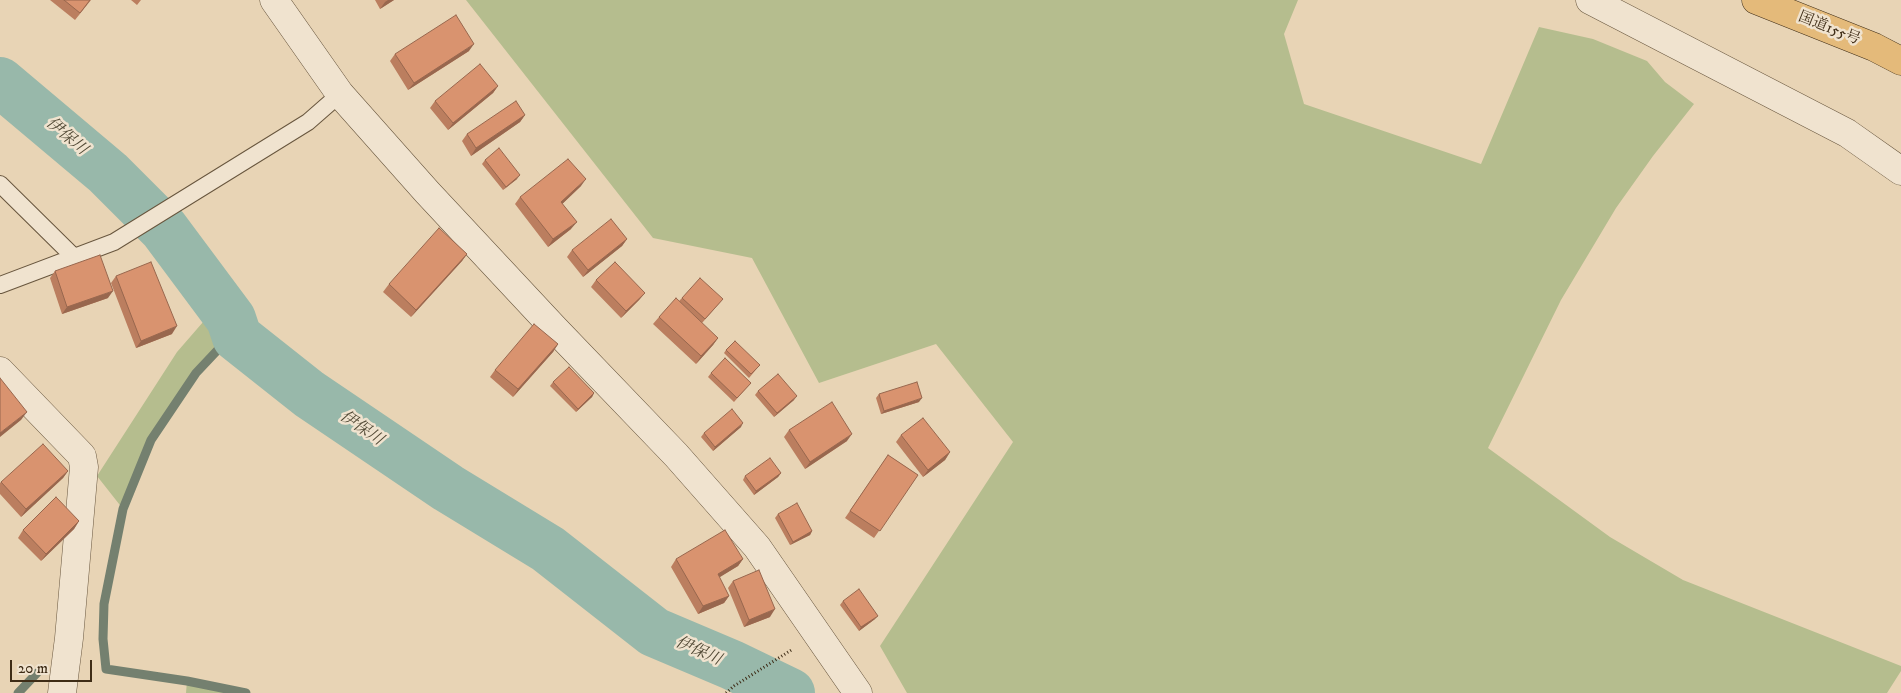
<!DOCTYPE html>
<html>
<head>
<meta charset="utf-8">
<style>
  body { margin:0 }
  #map { position:relative; width:1901px; height:693px; overflow:hidden; background:#e8d4b5; font-family:"IM FELL DW Pica",serif }
  canvas { display:block }
  .scale { position:absolute; left:10px; top:660px; width:82px; height:22px; box-sizing:border-box; border:2px solid #3e2c16; border-top:0; padding-left:6px; font-size:15px; line-height:18px; white-space:nowrap; color:#3e2c16; -webkit-text-stroke:4px #f0e3cf; paint-order:stroke }
</style>
</head>
<body>
<div id="map">
<canvas width="1901" height="693"></canvas>
<div class="scale">20 m</div>
</div>
<script>
const ctx = document.querySelector('canvas').getContext('2d');
ctx.lineJoin = 'round';
function paint(path, color) { ctx.fillStyle = color; ctx.fill(path, 'evenodd'); }
const toPath = rows => new Path2D(rows.map(r => 'M' + r).join(''));
function strokePath(path, color, width, dash) { ctx.strokeStyle = color; ctx.lineWidth = width; ctx.lineCap = dash ? 'butt' : 'round'; ctx.setLineDash(dash || []); ctx.stroke(path); }
function write(font, color, halo, rows, align = 'center') {
  ctx.font = font + ' "IM FELL DW Pica","Noto Serif JP",serif'; ctx.lineWidth = 5; ctx.setLineDash([]); ctx.textBaseline = 'middle'; ctx.strokeStyle = halo; ctx.fillStyle = color; for (const [text, x, y, turn = 0] of rows) {
    ctx.save(); ctx.translate(x, y); ctx.rotate((+turn || 0) * Math.PI / 180); ctx.textAlign = isNaN(turn) ? turn : align; if (halo) ctx.strokeText(text, 0, 0); ctx.fillText(text, 0, 0); ctx.restore();
  }
}
const green = toPath([
  [466,0,1298,0,1284,34,1304,104,1481,164,1539,27,1593,39,1647,61,1665,82,1694,104,1653,156,1616,208,1561,300,1488,448,1610,537,1683,580,1901,666,1901,671,1887,693,907,693,880,646,1013,442,936,344,819,383,752,258,653,238],
  [210,314,228,339,196,373,151,440,123,509,97,476,177,352],
  [187,681,246,693,186,693]
]);
const stream = toPath([
  [231,319,228,339,196,373,151,440,123,509,104,604,103,639,106,669,187,681,246,693],
  [18,693,37,673]
]);
const river = toPath([
  [0,82,108,173,164,229,231,319,237,337,309,394,448,488,548,549,654,632,732,665,790,693]
]);
const path = toPath([
  [726,693,734,686,793,649]
]);
const service = toPath([
  [0,184,74,257],
  [0,285,114,242,308,122,340,94]
]);
const minor = toPath([
  [1590,0,1847,133,1901,171],
  [0,371,82,456,84,467,69,638,62,693]
]);
const tertiary = toPath([
  [274,0,340,94,427,192,554,328,676,455,757,547,858,693]
]);
const trunk = toPath([
  [1756,0,1874,47,1901,61]
]);
const wall = toPath([
  [50,0,91,0,75,20],
  [131,0,141,0,137,5],
  [375,0,394,0,380,9],
  [469,51,408,90,390,61,395,54],
  [498,86,493,93,448,130,430,108,435,101],
  [525,115,520,122,471,156,462,141,467,134],
  [485,160,517,179,503,190,482,164],
  [581,186,562,204,571,229,548,247,515,204,520,197],
  [627,239,622,246,583,277,567,257,572,250],
  [467,254,462,261,411,317,383,292,389,284],
  [55,271,108,298,62,314,50,278],
  [116,276,172,334,136,348,111,283],
  [596,280,645,293,639,300,621,318,591,287],
  [682,298,723,299,702,323,679,301],
  [659,317,718,338,713,345,696,364,653,324],
  [558,344,553,352,513,397,490,377,495,370],
  [726,350,760,365,749,378,724,353],
  [711,373,751,383,734,402,708,377],
  [553,382,594,393,592,397,576,412,550,386],
  [758,391,794,400,774,417,755,395],
  [879,394,919,402,881,414,876,398],
  [741,427,713,451,701,437,704,433],
  [789,430,847,441,805,469,784,437],
  [901,435,950,452,945,460,923,477,896,442],
  [888,455,918,475,874,538,845,518],
  [68,471,63,478,21,517,0,494,0,483,1,482],
  [781,473,778,477,754,495,743,480,745,476],
  [778,514,812,531,810,535,790,545,775,518],
  [79,521,74,529,41,561,18,538,23,530],
  [676,559,743,559,738,566,719,577,729,596,724,603,698,614,671,567],
  [733,581,770,617,744,627,728,588],
  [843,601,875,619,859,631,840,605]
]);
const shadedWall = toPath([
  [388,0,394,0,380,9,385,2],
  [474,44,469,51,408,90,414,83],
  [498,86,493,93,448,130,453,123],
  [525,115,520,122,471,156,476,148],
  [520,175,517,179,503,190,506,187],
  [586,179,581,186,556,210,561,202],
  [577,222,571,229,548,247,553,239],
  [627,239,622,246,583,277,588,270],
  [467,254,462,261,411,317,416,310],
  [113,291,108,298,62,314,67,307],
  [645,293,639,300,621,318,626,311],
  [177,326,172,334,136,348,141,341],
  [718,338,713,345,696,364,701,356],
  [558,344,553,352,513,397,518,389],
  [594,393,592,397,576,412,578,409],
  [797,396,794,400,774,417,777,413],
  [922,398,919,402,881,414,884,411],
  [27,412,21,420,0,437,0,433],
  [743,423,741,427,713,451,715,447],
  [852,434,847,441,805,469,810,462],
  [950,452,945,460,923,477,928,470],
  [68,471,63,478,21,517,26,509],
  [781,473,778,477,754,495,756,491],
  [79,521,74,529,41,561,46,554],
  [812,531,810,535,790,545,793,542],
  [743,559,738,566,712,582,718,574],
  [729,596,724,603,698,614,703,606],
  [775,609,770,617,744,627,749,620],
  [878,616,875,619,859,631,861,627]
]);
const building = toPath([
  [64,0,90,0,80,13,64,0],
  [456,15,474,44,414,83,395,54,456,15],
  [480,64,498,86,453,123,435,101,480,64],
  [516,101,525,115,476,148,467,134,516,101],
  [499,148,520,175,506,187,485,160,499,148],
  [568,159,586,179,561,202,577,222,553,239,520,197,568,159],
  [611,219,627,239,588,270,572,250,611,219],
  [439,228,467,254,416,310,389,284,439,228],
  [100,255,113,291,67,307,55,271,100,255],
  [151,262,177,326,141,341,116,276,151,262],
  [615,262,645,293,626,311,596,280,615,262],
  [700,278,723,299,705,319,682,298,700,278],
  [676,298,718,338,701,356,659,317,676,298],
  [534,324,558,344,518,389,495,370,534,324],
  [735,341,760,365,751,374,726,350,735,341],
  [725,358,751,383,737,398,711,373,725,358],
  [569,367,594,393,578,409,553,382,569,367],
  [778,374,797,396,777,413,758,391,778,374],
  [0,378,27,412,0,433,0,378],
  [917,382,922,398,884,411,879,394,917,382],
  [832,402,852,434,810,462,789,430,832,402],
  [732,409,743,423,715,447,704,433,732,409],
  [923,418,950,452,928,470,901,435,923,418],
  [43,444,68,471,26,509,1,482,43,444],
  [888,455,918,475,880,531,850,511,888,455],
  [770,458,781,473,756,491,745,476,770,458],
  [56,497,79,521,46,554,23,530,56,497],
  [797,503,812,531,793,542,778,514,797,503],
  [725,530,743,559,718,574,729,596,703,606,676,559,725,530],
  [759,570,775,609,749,620,733,581,759,570],
  [859,589,878,616,861,627,843,601,859,589]
]);
const streetNames = [
  ["国道155号",1829,29,22]
];
const waterNames = [
  ["伊保川",66,137,40],
  ["伊保川",361,429,34],
  ["伊保川",698,652,24]
];
paint(green, '#b5bd8e');
strokePath(stream, '#74806f', 9);
strokePath(river, '#98b8aa', 50);
strokePath(service, '#68563e', 18);
strokePath(minor, '#68563e', 29);
strokePath(tertiary, '#68563e', 29);
strokePath(trunk, '#3e2c16', 29);
strokePath(path, '#3e2c16', 3, [1, 2.5]);
strokePath(service, '#f0e3cf', 16);
strokePath(minor, '#f0e3cf', 28);
strokePath(tertiary, '#f0e3cf', 28);
strokePath(trunk, '#e4ba7a', 28);
paint(wall, '#bb7e5f');
paint(shadedWall, '#98674e');
paint(building, '#d9936f');
strokePath(building, '#98674e', 1);
write('15px', '#3e2c16', '#f0e3cf', streetNames);
write('italic 16px', '#504834', '#f0e3cf', waterNames);
</script>
</body>
</html>
